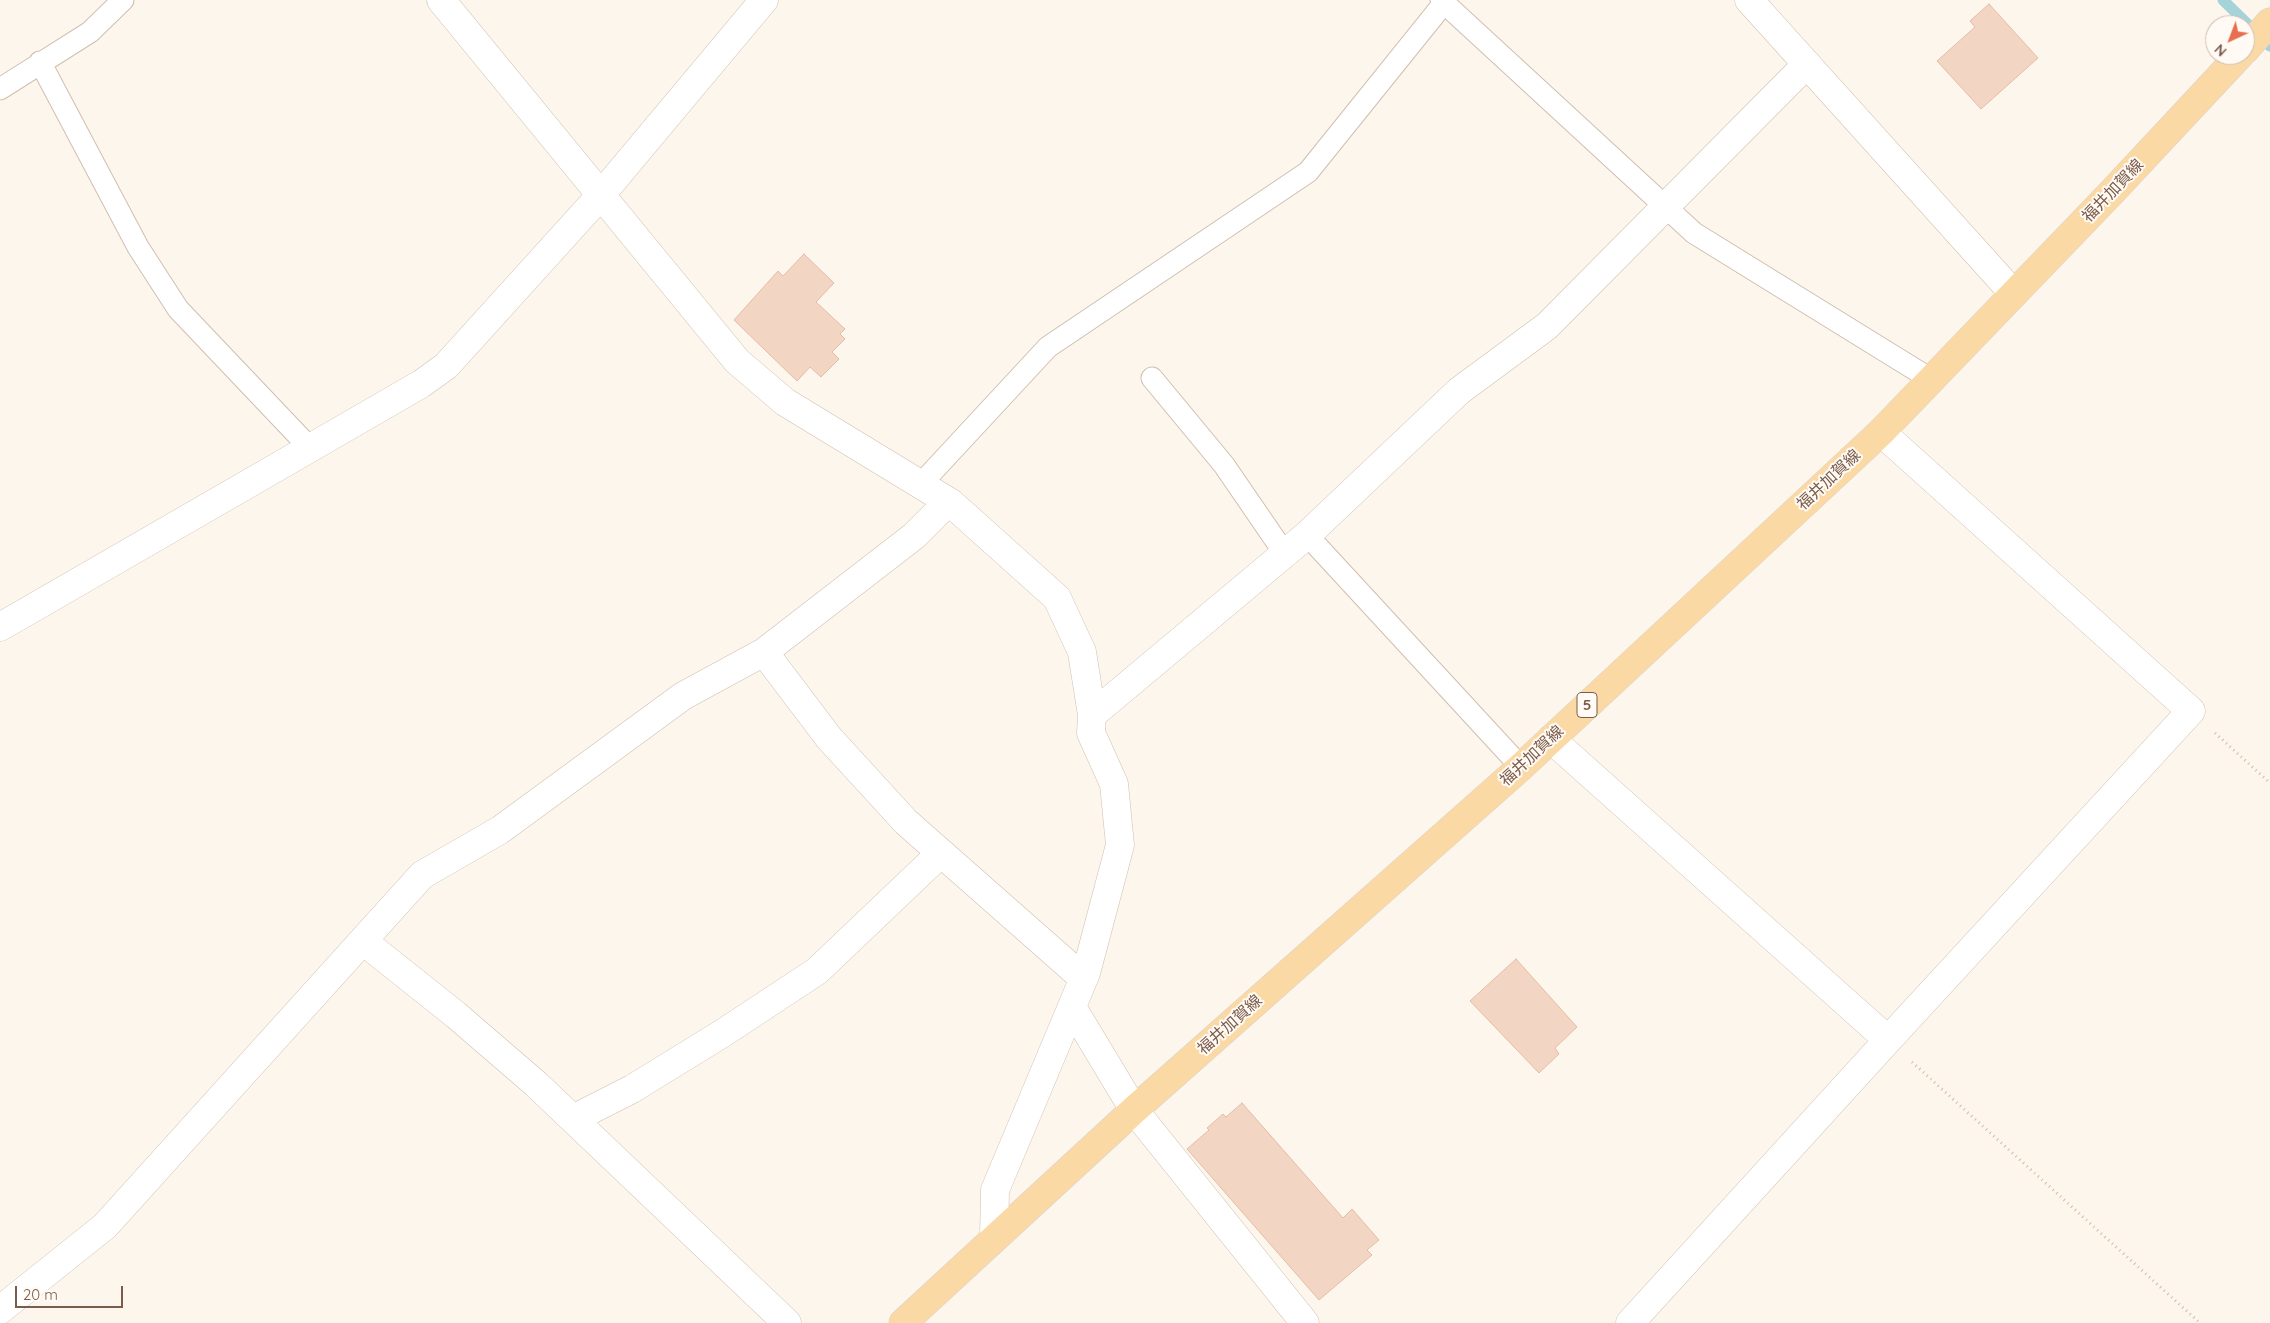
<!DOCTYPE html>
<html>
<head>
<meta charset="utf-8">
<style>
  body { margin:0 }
  #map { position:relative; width:2270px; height:1323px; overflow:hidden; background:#fdf6ec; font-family:Quicksand,sans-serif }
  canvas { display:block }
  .north { position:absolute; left:2205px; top:15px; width:50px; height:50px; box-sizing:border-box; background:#fffaf3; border:1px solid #cabbb1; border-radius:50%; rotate:223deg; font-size:14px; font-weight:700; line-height:20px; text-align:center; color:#7a5c4d }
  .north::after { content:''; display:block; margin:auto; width:18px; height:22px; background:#e76f51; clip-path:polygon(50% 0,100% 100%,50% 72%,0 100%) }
  .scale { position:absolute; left:15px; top:1286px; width:108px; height:22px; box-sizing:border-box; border:2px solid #7a5c4d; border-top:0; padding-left:6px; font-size:15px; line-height:18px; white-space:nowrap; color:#7a5c4d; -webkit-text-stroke:4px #fffaf3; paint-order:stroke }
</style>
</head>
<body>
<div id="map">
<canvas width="2270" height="1323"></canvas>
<div class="north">N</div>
<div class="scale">20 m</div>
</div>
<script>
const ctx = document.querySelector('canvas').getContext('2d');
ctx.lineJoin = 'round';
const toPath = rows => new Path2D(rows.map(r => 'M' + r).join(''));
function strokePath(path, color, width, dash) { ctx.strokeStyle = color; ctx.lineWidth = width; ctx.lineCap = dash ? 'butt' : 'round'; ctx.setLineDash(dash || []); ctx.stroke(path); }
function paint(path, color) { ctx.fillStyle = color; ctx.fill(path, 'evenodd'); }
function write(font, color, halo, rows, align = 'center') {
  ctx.font = font + ' Quicksand,"Noto Sans JP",sans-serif'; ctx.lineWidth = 4; ctx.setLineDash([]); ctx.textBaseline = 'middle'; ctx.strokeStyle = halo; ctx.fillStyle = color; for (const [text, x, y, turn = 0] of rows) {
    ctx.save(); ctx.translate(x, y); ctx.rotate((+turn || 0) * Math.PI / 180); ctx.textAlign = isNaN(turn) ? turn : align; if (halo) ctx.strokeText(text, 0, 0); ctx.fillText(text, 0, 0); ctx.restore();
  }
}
const stream = toPath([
  [2223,0,2270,46]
]);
const building = toPath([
  [1989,4,2038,58,1981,109,1937,61,1975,27,1970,21,1989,4],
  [804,254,834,283,816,302,845,329,840,334,845,339,832,352,839,359,821,377,810,367,797,381,734,320,778,271,783,276,804,254],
  [1516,959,1577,1027,1555,1048,1559,1054,1539,1073,1470,1001,1516,959],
  [1242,1103,1343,1218,1352,1209,1379,1240,1367,1250,1372,1255,1319,1300,1187,1149,1209,1130,1207,1128,1223,1114,1226,1117,1242,1103]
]);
const path = toPath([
  [2215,733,2270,783],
  [1912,1062,2200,1323]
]);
const lane = toPath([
  [1441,0,1694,233,1932,380],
  [40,62,138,247,178,309,310,448],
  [0,89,90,32,123,0],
  [1152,378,1224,465,1285,554],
  [920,485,1048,347,1308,172,1444,3],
  [1307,535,1521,767]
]);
const street = toPath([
  [441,0,737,361,785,402,951,503,1057,598,1082,652,1092,715,1091,733,1114,784,1120,845,1086,973,995,1190,994,1238],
  [0,627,421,384,446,366,600,196,764,0],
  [764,652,829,738,906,822,1083,978],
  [1092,715,1307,535,1459,391,1547,326,1807,64],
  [1551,739,1888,1040],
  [363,941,456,1015,536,1084,787,1323],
  [1072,1007,1134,1110,1305,1323],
  [573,1119,632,1089,723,1033,817,971,941,853],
  [0,1310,105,1226,422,875,500,830,683,696,764,652,914,536,948,502],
  [1630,1323,1888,1040,2191,711,1881,432]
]);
const secondary = toPath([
  [1749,0,2014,294]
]);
const primary = toPath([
  [2245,50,2270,22],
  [903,1323,1134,1110,1521,767,1881,432,2112,192,2240,55]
]);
const shields = [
  [1587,705,20]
];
const shieldNames = [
  ["5",1587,705]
];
const streetNames = [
  ["福井加賀線",2113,191,-46],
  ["福井加賀線",1829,480,-43],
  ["福井加賀線",1532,756,-43],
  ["福井加賀線",1230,1025,-42]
];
strokePath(stream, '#a5d3da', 11);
paint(building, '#f3d5c3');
strokePath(building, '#e6bba3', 1);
strokePath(lane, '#d1beb0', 23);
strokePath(street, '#d1beb0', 29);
strokePath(secondary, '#d6c0b0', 29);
strokePath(primary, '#dad1cd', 29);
strokePath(path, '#d9b8a5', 3, [1, 4]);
strokePath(lane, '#fff', 21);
strokePath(street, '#fff', 28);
strokePath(secondary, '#fff', 28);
strokePath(primary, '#fbd9a5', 28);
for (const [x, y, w] of shields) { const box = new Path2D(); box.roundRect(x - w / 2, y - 12.5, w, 25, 4); ctx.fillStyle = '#fffaf3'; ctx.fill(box); strokePath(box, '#7a5c4d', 1); }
write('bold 15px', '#7a5c4d', null, shieldNames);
write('16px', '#7a5c4d', '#fffaf3', streetNames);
</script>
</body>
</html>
